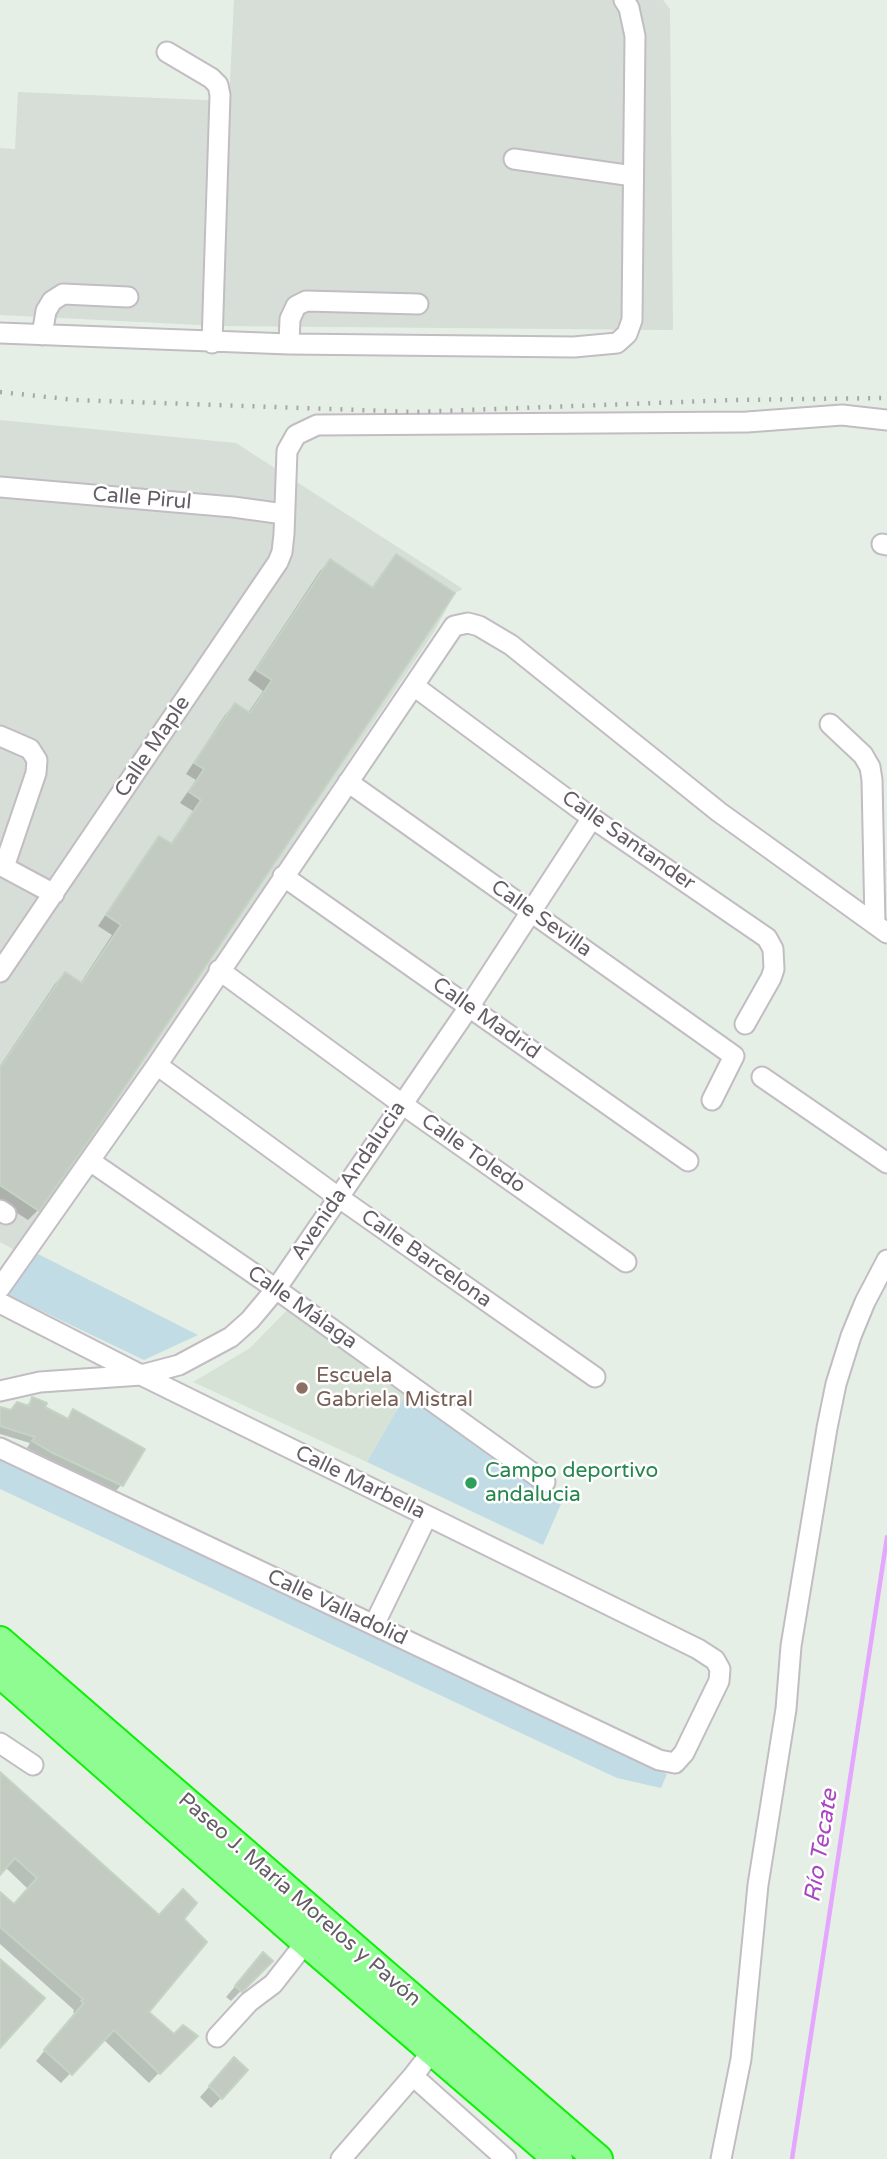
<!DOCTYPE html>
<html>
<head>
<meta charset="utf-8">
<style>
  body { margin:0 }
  canvas { display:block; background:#e5efe6 }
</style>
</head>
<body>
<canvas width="887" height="2159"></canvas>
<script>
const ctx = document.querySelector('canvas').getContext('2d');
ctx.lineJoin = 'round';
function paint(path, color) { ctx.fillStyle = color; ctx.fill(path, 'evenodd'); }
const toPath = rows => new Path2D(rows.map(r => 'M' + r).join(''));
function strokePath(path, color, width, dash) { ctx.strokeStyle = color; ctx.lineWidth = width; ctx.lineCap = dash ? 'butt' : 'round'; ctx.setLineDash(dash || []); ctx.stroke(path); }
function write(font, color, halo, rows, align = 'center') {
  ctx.font = font + ' "Varela Round",sans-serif'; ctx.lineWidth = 5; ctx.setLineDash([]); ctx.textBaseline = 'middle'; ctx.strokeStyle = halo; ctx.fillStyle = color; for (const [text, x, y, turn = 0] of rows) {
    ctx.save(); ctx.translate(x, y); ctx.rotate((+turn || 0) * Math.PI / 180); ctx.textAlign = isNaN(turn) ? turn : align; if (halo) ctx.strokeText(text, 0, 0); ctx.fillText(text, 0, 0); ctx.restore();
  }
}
const industrial = toPath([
  [234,0,663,0,670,9,673,330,219,326,0,315,0,148,15,149,18,92,229,101],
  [0,420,236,443,463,589,455,593,434,632,20,1253,0,1242]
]);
const education = toPath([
  [288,1309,406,1394,367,1462,193,1382,250,1348]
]);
const green = toPath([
  [36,1253,198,1335,144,1360,6,1294],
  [406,1394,561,1504,543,1545,367,1462],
  [0,1453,667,1774,661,1788,617,1778,0,1489]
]);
const shadow = toPath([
  [397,556,38,1210,28,1220,0,1202,0,1066,55,984,65,974,80,984,112,935,98,926,150,848,159,838,170,845,193,811,180,803,196,780,186,774,225,715,235,705,248,713,263,691,248,680,320,571,330,562,371,589,387,566],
  [33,1399,66,1420,73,1412,142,1450,121,1485,115,1492,27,1448,30,1443,0,1434,0,1409,10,1411,26,1406],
  [0,1774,159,1917,181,1919,146,2012,174,2037,195,2036,149,2083,103,2039,61,2083,36,2061,75,2014,73,2012,74,2010,0,1944,0,1894,14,1906,28,1889,5,1867,0,1872],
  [270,1961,231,2001,226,1997,253,1965],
  [225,2069,221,2098,211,2108,200,2097]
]);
const stream = toPath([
  [792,2159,887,1537]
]);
const building = toPath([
  [396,554,455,593,94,1133,39,1211,0,1185,0,1068,65,972,82,983,121,925,106,915,159,836,172,844,201,800,189,792,204,769,194,763,235,703,250,713,272,680,256,670,330,559,373,588,396,554],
  [32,1397,47,1403,45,1407,68,1419,73,1409,145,1449,123,1486,51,1452,32,1441,35,1437,0,1426,0,1407,11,1410,17,1402,29,1406,32,1397],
  [0,1772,159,1915,183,1889,197,1903,184,1919,207,1942,149,2012,174,2034,183,2025,198,2036,160,2074,114,2030,72,2075,44,2050,84,2003,81,2001,83,1999,0,1927,0,1892,14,1904,37,1878,15,1858,0,1875,0,1772],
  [263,1952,273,1961,242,1992,235,1986,263,1952],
  [0,1959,45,1998,0,2048,0,1959],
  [234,2057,248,2070,222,2099,209,2086,234,2057]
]);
const minor = toPath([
  [167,52,211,78,218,85,220,95,212,343],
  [514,159,633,176],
  [0,333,289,344,574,347,617,343,627,334,632,320,635,36,629,8,624,0],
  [42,335,46,311,52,301,63,294,128,297],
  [289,344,290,319,296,306,306,301,418,304],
  [0,487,233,507,284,514],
  [882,544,887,545],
  [414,686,592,818,767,938,773,949,774,969,771,978,745,1024],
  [830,724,863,755,870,767,872,780,875,924],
  [0,736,30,749,37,760,36,773,4,867],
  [348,782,734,1056,712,1100],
  [0,865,54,894],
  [283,876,688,1161],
  [219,970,402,1104,626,1262],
  [0,972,278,562,282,552,284,534,287,451,296,435,317,425,747,422,842,415,887,420],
  [157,1065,338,1197,595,1377],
  [762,1077,887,1163],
  [90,1161,276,1289,545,1482],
  [0,1210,6,1214],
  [0,1288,157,1065,454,626,468,623,479,626,511,645,719,812,887,933],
  [0,1303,141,1375,698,1649,715,1660,720,1669,719,1681,684,1753,675,1763,659,1760,0,1448],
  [0,1391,40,1382,141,1375,179,1365,231,1337,250,1320,276,1289,469,1007,592,818],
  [374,1625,427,1516],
  [0,1743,33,1765],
  [217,2037,249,2002,273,1984,306,1942],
  [433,2050,413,2076,506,2159],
  [341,2159,413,2076],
  [721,2159,741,2059,758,1885,786,1709,791,1646,827,1428,836,1384,851,1336,865,1302,887,1260]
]);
const highway = toPath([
  [0,1641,598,2159],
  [0,1673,306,1942,558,2159]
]);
const rail = toPath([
  [0,392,75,400,415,412,734,400,887,398]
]);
const markers = [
  [302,1388,7,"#8d6e63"],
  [471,1483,7,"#2e9e5b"]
];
const streetNames = [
  ["Calle Pirul",142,499,5],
  ["Calle Maple",153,747,-56],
  ["Calle Santander",628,841,35],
  ["Calle Sevilla",541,919,35],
  ["Calle Madrid",486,1019,35],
  ["Calle Toledo",473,1154,35],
  ["Avenida Andalucia",349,1181,-56],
  ["Calle Barcelona",426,1259,35],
  ["Calle Málaga",302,1308,35],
  ["Calle Marbella",360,1483,26],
  ["Calle Valladolid",337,1608,25],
  ["Paseo J. María Morelos y Pavón",299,1900,41]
];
const educationNames = [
  ["Escuela",316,1376],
  ["Gabriela Mistral",316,1400]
];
const leisureNames = [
  ["Campo deportivo",485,1471],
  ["andalucia",485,1495]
];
const waterNames = [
  ["Río Tecate",822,1846,-81]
];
paint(industrial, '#d7ded7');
paint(education, '#d6e2d6');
paint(green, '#c2dce6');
paint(shadow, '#0003');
strokePath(stream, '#e5a6fe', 4.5);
paint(building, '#c2cac1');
strokePath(building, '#c4d4c3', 2);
strokePath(minor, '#c2bcc3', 23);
strokePath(highway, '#0af103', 32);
strokePath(minor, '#fff', 19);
strokePath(highway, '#8ffc92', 28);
strokePath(rail, '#a9a6a9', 4.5, [2, 9]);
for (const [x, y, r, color] of markers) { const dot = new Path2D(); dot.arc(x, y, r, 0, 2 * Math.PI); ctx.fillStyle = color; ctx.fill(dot); strokePath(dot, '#fff', 2.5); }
write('21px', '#645d65', '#fff', streetNames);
write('21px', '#785e54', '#fff', educationNames, 'left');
write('21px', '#27864d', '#fff', leisureNames, 'left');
write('italic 23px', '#a947c2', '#fff', waterNames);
</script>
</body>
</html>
